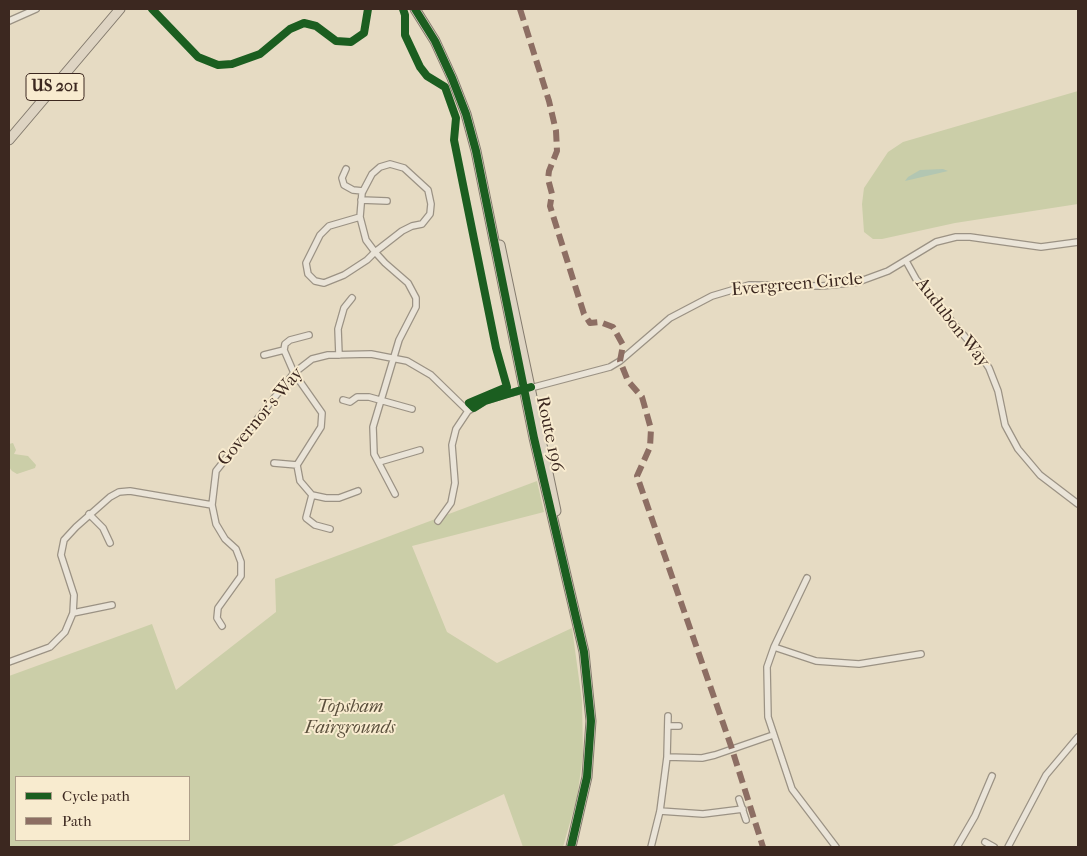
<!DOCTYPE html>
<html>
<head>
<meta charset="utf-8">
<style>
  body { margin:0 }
  #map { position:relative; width:1087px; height:856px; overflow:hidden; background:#e6dbc3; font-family:"IM FELL French Canon",serif }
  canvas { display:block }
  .frame { position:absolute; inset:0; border:10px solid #3c2820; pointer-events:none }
  .legend { position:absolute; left:15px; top:776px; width:175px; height:65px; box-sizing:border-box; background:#f8ebcf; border:1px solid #ad9d89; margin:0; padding:6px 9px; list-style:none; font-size:15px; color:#3c2820 }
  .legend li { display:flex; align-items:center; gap:10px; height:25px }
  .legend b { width:25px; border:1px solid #ad9d89 }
</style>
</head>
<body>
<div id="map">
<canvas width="1087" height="856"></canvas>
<div class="frame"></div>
<ul class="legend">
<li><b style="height:6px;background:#1b5e20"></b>Cycle path</li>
<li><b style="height:6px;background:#8d6e63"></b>Path</li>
</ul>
</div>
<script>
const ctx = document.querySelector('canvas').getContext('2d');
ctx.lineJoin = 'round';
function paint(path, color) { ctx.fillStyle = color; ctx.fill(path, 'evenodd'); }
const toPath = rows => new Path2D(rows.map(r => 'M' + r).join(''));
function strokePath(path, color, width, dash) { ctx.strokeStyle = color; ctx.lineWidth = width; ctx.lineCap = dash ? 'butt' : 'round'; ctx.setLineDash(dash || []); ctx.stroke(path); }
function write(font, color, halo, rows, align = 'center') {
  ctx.font = font + ' "IM FELL French Canon",serif'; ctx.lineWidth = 4; ctx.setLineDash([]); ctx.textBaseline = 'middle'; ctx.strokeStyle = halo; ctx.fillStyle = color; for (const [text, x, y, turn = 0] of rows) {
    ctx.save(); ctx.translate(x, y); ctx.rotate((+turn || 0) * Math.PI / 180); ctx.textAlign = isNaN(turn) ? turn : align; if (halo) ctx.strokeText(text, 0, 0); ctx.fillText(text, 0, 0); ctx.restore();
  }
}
const green = toPath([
  [1078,91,1078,204,955,223,882,239,873,239,864,232,862,204,864,188,888,152,903,142],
  [13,443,16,450,14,454,28,456,36,465,35,468,17,474,12,471,9,467,9,444],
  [537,481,544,512,412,546,447,632,497,663,572,628,582,701,583,755,577,798,563,847,523,847,504,794,390,847,9,847,9,676,152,624,176,690,276,612,275,579],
  [16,777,189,777,189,840,16,840]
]);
const water = toPath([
  [943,169,948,171,905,181,908,177,920,170]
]);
const minor = toPath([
  [9,21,36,9],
  [346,169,342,178,344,185,353,190,363,191],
  [361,200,387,201],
  [360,217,329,226,320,235,306,263,308,274,315,281,324,283,344,275,367,260,375,252,402,231,412,226,422,224,430,214,431,204,428,190,404,168,390,164,380,167,372,174,362,193,360,217,366,240,375,252,385,263,408,283,416,298,416,307,399,340,373,427,374,454,395,494],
  [906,261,916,279,978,352,989,368,998,391,1005,425,1018,449,1040,475,1078,504],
  [309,335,290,340,285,344,284,350,294,373,322,413,321,427,297,465,300,481,312,495,326,498,339,498,358,491],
  [264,355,284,350],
  [339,355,338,329,344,308,352,298],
  [343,400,350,402,357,397,369,397,412,409],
  [379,462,420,450],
  [274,463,297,465],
  [312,495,306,518,315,525,330,529],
  [212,505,216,524,225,539,236,549,241,562,241,576,218,608,217,618,222,626],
  [89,514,103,528,110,543],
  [438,521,451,503,455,483,452,445,456,429,468,411,485,401,504,395,610,367,620,361,670,318,712,296,749,285,822,286,858,282,888,271,936,242,956,237,970,237,1041,247,1078,242],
  [807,578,774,647,767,667,768,717,792,789,836,847],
  [73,613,112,605],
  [774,647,816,661,859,664,921,654],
  [9,662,50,647,65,632,73,613,74,595,61,555,64,540,76,527,110,497,119,492,130,491,212,505,216,471,294,373,312,359,328,355,371,354,407,361,431,375,468,411],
  [668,726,679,726],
  [667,757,702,758,715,755,773,735],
  [739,799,746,820],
  [660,811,703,814,743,809],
  [985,842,994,847],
  [651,847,660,811,667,757,668,716],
  [957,847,975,816,992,776],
  [1008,847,1046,775,1078,737]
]);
const primary = toPath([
  [9,140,120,9]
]);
const trunk = toPath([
  [415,9,435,41,452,78,466,114,476,151,534,438,584,652,591,721,587,777,571,847],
  [500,245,556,511]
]);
const quiet = toPath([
  [520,9,549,101,556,131,557,151,549,171,548,179,552,194,550,206,584,314,590,323,600,322,613,327,623,345,620,361,628,381,642,397,651,429,650,447,637,476,731,746,763,847]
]);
const cycleway = toPath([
  [152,9,198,57,218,65,232,64,260,54,290,29,304,23,316,26,336,41,351,42,364,33,368,9],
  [403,9,405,15,405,35,420,67,427,76,445,87,456,118,454,140,496,348,507,387,469,403,474,408,485,401,531,387],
  [415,9,435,41,452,78,466,114,476,151,534,438,584,652,591,721,587,777,571,847]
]);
const shields = [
  [55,87,58]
];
const shieldNames = [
  ["US 201",55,87]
];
const streetNames = [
  ["Evergreen Circle",797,285,-5],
  ["Audubon Way",952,323,52],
  ["Governor's Way",261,417,-50],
  ["Route 196",549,434,78]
];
const parkNames = [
  ["Topsham",350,708],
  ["Fairgrounds",350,729]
];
paint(green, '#cbcea8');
paint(water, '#b2c6b2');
strokePath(minor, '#9b9284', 8);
strokePath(primary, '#847b6e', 11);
strokePath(trunk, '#847b6e', 11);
strokePath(minor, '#eae4d8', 5.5);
strokePath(primary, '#ded4c3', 9);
strokePath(trunk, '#ded4c3', 9);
strokePath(quiet, '#8d6e63', 6, [12, 6]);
strokePath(cycleway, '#1b5e20', 8);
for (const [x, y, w] of shields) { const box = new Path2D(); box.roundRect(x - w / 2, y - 13.5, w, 27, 4); ctx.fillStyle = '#f8ebcf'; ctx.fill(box); strokePath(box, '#3c2820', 1); }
write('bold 16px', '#3c2820', null, shieldNames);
write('18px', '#3c2820', '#f8ebcf', streetNames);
write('italic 18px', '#5a4f3c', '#f8ebcf', parkNames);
</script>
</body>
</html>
